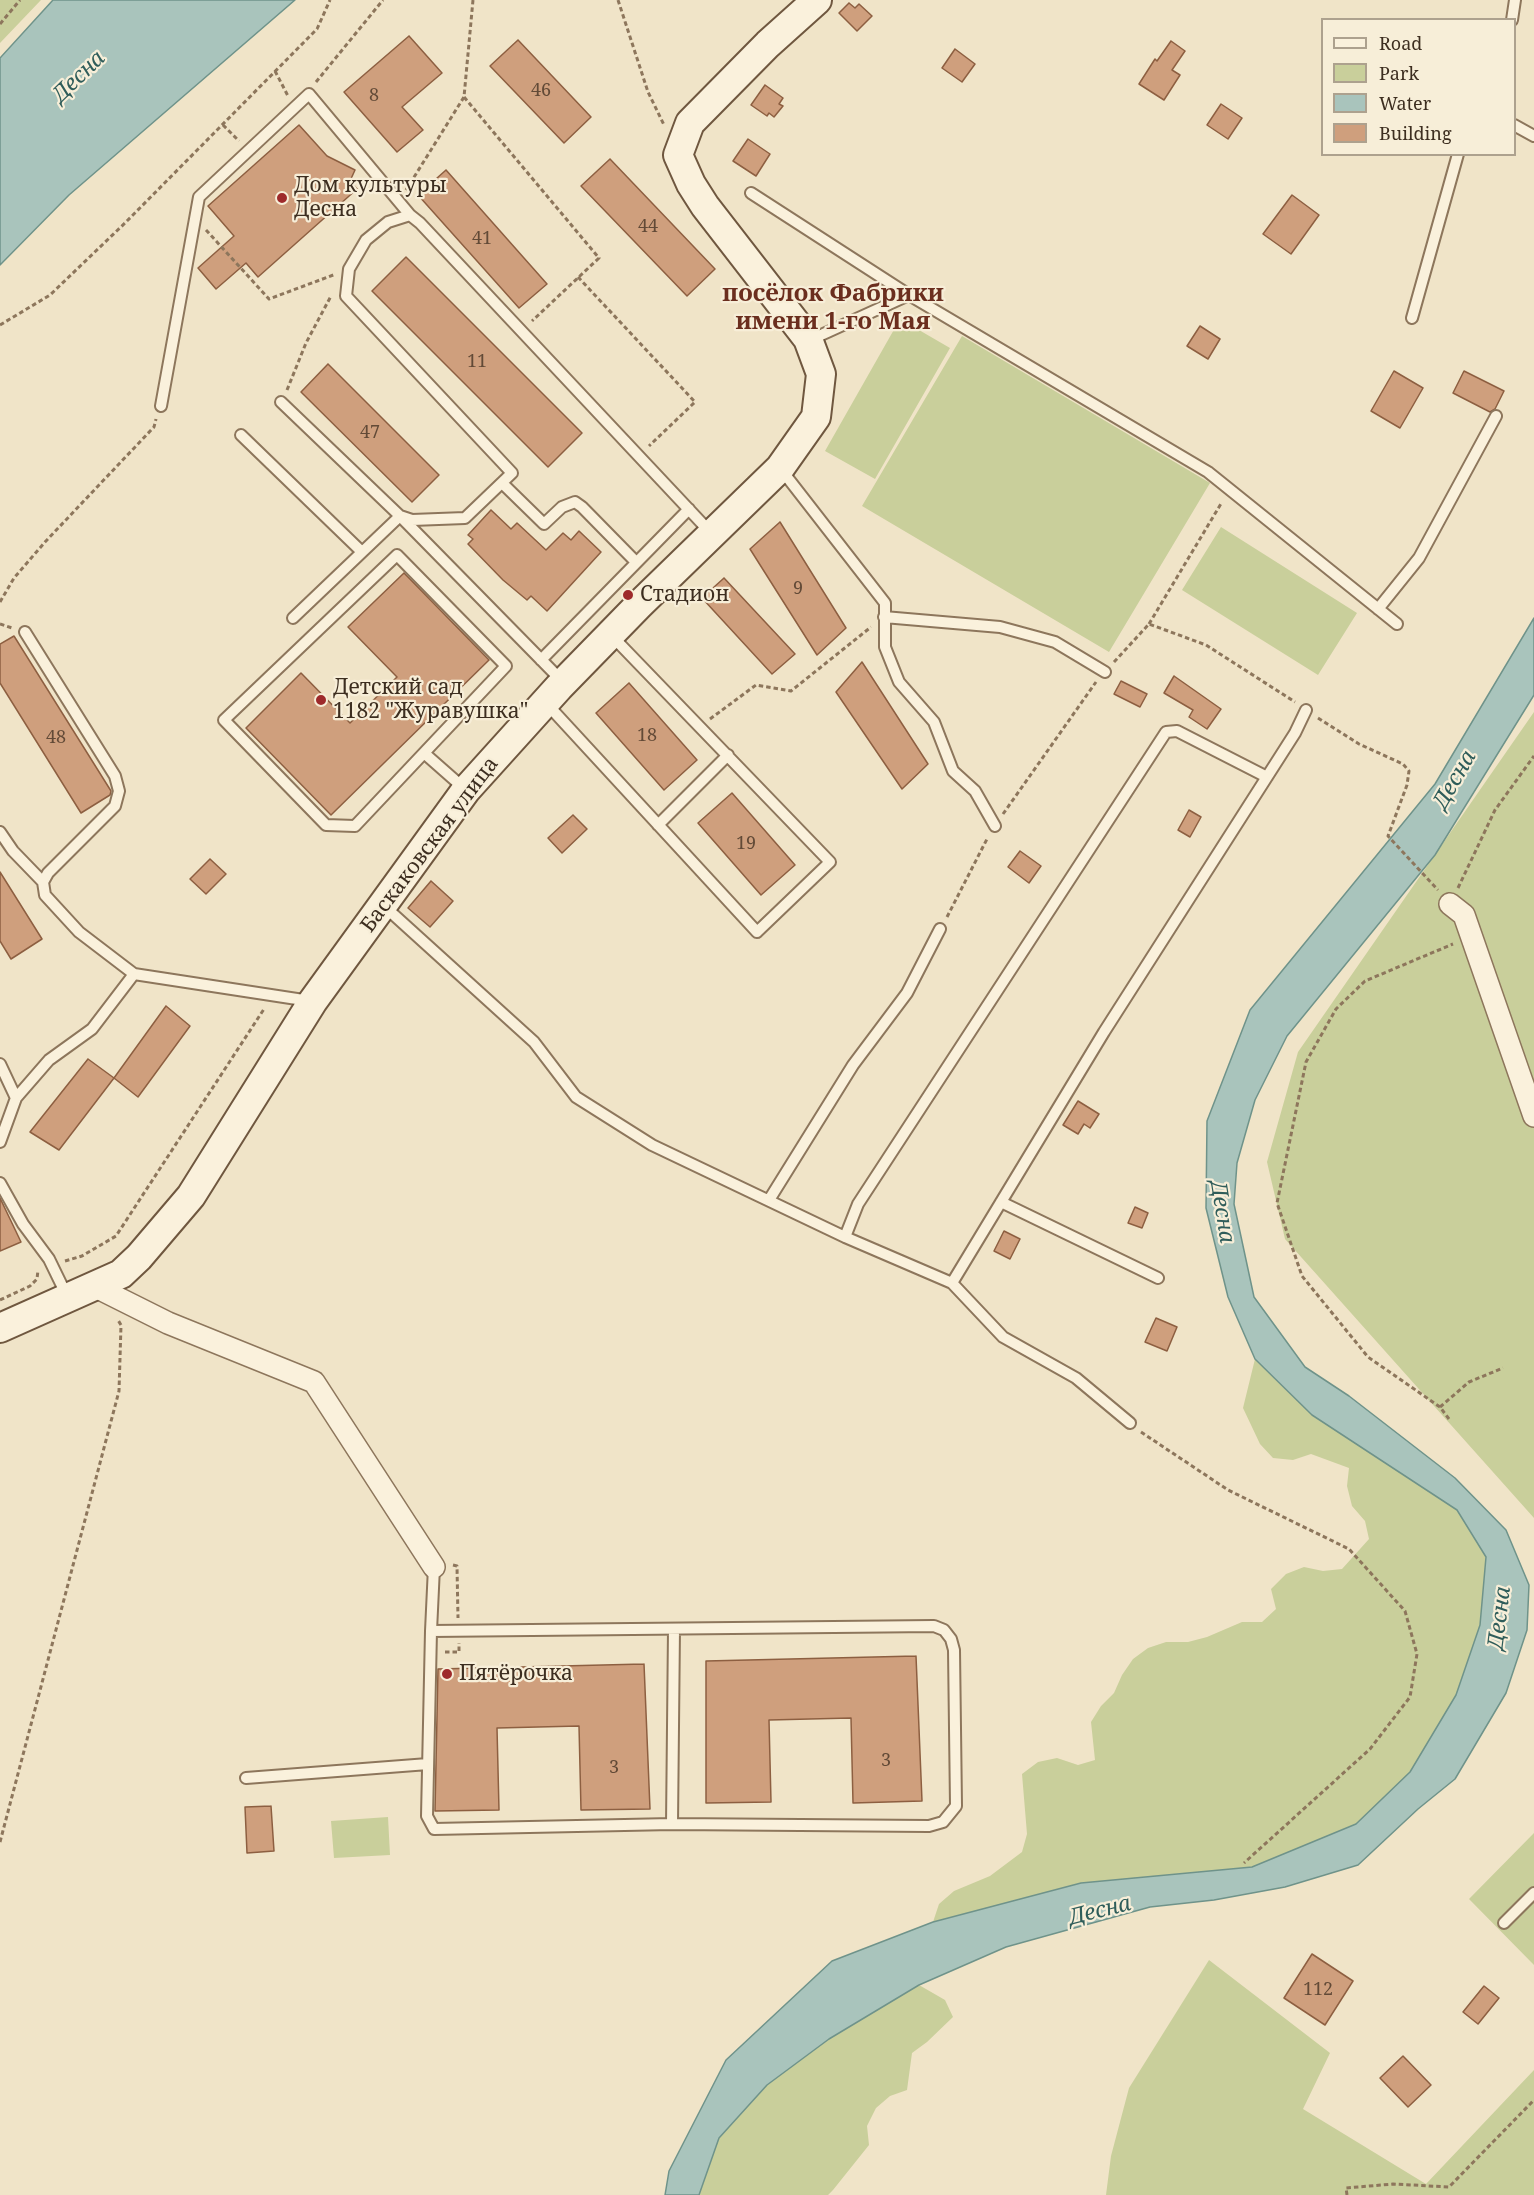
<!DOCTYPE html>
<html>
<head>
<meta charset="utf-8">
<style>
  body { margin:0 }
  #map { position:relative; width:1534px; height:2195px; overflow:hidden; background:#f0e4c8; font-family:"Noto Serif",serif }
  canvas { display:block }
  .legend { position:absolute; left:1321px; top:18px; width:195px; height:138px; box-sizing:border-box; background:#f7eed8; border:2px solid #ada18e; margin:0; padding:8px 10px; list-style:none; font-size:18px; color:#3d2e20 }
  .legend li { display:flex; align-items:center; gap:12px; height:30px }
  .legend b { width:30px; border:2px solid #ada18e }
</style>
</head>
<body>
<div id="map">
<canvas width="1534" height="2195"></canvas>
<ul class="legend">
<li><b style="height:8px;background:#faf1dc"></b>Road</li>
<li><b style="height:16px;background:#c9cf9b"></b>Park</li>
<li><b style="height:16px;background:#a9c4bc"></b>Water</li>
<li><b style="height:16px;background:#cf9f7d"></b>Building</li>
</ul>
</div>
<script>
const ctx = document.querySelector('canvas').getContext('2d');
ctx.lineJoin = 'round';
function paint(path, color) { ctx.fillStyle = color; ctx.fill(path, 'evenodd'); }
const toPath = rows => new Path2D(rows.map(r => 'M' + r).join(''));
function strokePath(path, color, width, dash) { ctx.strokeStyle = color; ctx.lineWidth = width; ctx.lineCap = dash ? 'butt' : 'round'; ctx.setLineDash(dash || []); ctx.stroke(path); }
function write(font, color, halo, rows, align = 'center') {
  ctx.font = font + ' "Noto Serif",serif'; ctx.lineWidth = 4.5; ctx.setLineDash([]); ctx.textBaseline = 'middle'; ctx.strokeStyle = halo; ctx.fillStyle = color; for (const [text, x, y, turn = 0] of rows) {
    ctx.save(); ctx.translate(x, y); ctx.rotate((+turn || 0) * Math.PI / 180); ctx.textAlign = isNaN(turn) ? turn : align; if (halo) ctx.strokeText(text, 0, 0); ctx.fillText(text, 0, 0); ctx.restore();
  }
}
const green = toPath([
  [0,0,41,0,0,43],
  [900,319,950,348,875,479,825,451],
  [962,336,1210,483,1109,652,862,506],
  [1221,527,1357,613,1318,675,1182,590],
  [1534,712,1534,1518,1285,1239,1267,1162,1298,1052],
  [1255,1359,1312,1415,1457,1510,1486,1557,1480,1625,1456,1695,1410,1772,1357,1824,1252,1867,1081,1883,933,1922,939,1904,954,1891,990,1876,1022,1852,1027,1834,1022,1774,1038,1762,1057,1758,1078,1765,1095,1760,1091,1722,1101,1706,1114,1693,1122,1675,1133,1659,1148,1648,1166,1642,1188,1642,1207,1637,1242,1622,1262,1622,1276,1609,1271,1589,1286,1574,1304,1567,1323,1571,1342,1569,1369,1539,1365,1521,1352,1506,1347,1486,1349,1468,1311,1454,1293,1460,1273,1458,1260,1444,1243,1408],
  [388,1817,390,1855,334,1858,331,1821],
  [1534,1833,1534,1965,1469,1899],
  [1209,1960,1330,2053,1303,2109,1426,2184,1534,2070,1534,2195,1106,2195,1111,2156,1129,2088],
  [919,1985,945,2000,953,2017,927,2042,912,2053,907,2090,890,2096,876,2108,867,2126,869,2145,833,2190,828,2195,699,2195,719,2138,767,2085,829,2039]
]);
const water = toPath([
  [53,0,295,0,69,195,0,265,0,58,53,0],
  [1534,618,1534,695,1435,855,1287,1036,1255,1100,1237,1163,1234,1204,1254,1297,1305,1367,1349,1396,1455,1478,1506,1530,1529,1585,1527,1630,1506,1693,1455,1779,1418,1809,1358,1865,1285,1887,1214,1900,1150,1907,1006,1947,919,1985,829,2039,767,2085,719,2138,699,2195,665,2195,669,2171,726,2060,832,1961,933,1922,1081,1883,1252,1867,1356,1824,1410,1772,1456,1695,1480,1625,1486,1557,1457,1510,1312,1415,1255,1359,1228,1297,1206,1208,1207,1121,1250,1010,1435,784,1534,618]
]);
const building = toPath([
  [849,3,855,8,859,4,872,16,857,31,839,13,849,3],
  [409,36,442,73,402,107,423,130,397,152,344,92,409,36],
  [518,40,591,117,564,143,490,66,518,40],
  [1171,41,1185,51,1172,70,1180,75,1164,100,1139,84,1155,59,1157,61,1171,41],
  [955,49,975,64,962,82,942,68,955,49],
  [765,85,783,98,779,104,783,106,774,117,769,113,767,116,751,105,765,85],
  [1221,104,1242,118,1228,139,1207,125,1221,104],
  [299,125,327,156,355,170,350,181,357,189,258,277,246,263,216,289,198,268,234,236,208,206,299,125],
  [748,139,770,154,756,176,733,161,748,139],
  [610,159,715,269,687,296,581,186,610,159],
  [446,170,547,284,519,308,418,195,446,170],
  [1292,195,1319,215,1291,254,1263,234,1292,195],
  [406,257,582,433,548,467,372,291,406,257],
  [1200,326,1220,339,1208,359,1187,346,1200,326],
  [328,364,439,475,412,502,301,392,328,364],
  [1394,371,1423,388,1400,428,1371,411,1394,371],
  [1464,371,1504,391,1495,409,1490,412,1453,393,1464,371],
  [491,510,511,529,517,523,546,550,563,533,571,540,579,531,601,552,547,611,531,596,527,600,503,580,468,544,473,539,468,535,491,510],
  [780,522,846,628,817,655,750,549,780,522],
  [404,573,489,660,331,815,246,728,301,673,350,723,397,677,348,627,404,573],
  [724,578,795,654,772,674,702,598,724,578],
  [14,636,111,791,110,795,81,813,0,683,0,644,14,636],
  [862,662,928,764,902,789,836,692,862,662],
  [1174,676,1221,709,1207,729,1189,717,1193,710,1164,693,1174,676],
  [1121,681,1147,694,1140,707,1114,694,1121,681],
  [629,683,697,760,664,790,596,713,629,683],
  [732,793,795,865,761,895,698,823,732,793],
  [1189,810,1201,817,1190,837,1178,830,1189,810],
  [573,815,587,829,562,853,548,838,573,815],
  [1020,851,1041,866,1029,883,1008,867,1020,851],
  [210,859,226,874,206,894,190,879,210,859],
  [0,872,42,939,11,959,0,941,0,872],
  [431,881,453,901,430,927,408,908,431,881],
  [166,1006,190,1026,138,1097,114,1078,166,1006],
  [88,1059,114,1078,59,1150,30,1132,88,1059],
  [1078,1101,1099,1114,1090,1128,1084,1124,1078,1134,1063,1125,1078,1101],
  [0,1198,21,1242,0,1251,0,1198],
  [1135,1207,1148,1213,1142,1228,1128,1223,1135,1207],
  [1004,1231,1020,1239,1010,1259,994,1251,1004,1231],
  [1156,1318,1177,1327,1167,1351,1145,1342,1156,1318],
  [916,1656,922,1801,853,1803,851,1718,769,1720,771,1802,706,1803,706,1661,916,1656],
  [644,1664,650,1809,581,1810,579,1726,497,1728,499,1810,435,1811,438,1669,644,1664],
  [271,1806,274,1851,247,1853,245,1807,271,1806],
  [1312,1954,1353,1981,1325,2025,1284,1998,1312,1954],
  [1484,1986,1499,1998,1478,2024,1463,2012,1484,1986],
  [1403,2056,1431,2085,1408,2107,1380,2078,1403,2056]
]);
const path = toPath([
  [473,0,464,97,599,258,532,321],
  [618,0,648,92,664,125],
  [0,24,20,0],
  [275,71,288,96],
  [316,82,383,0],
  [223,125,239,141],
  [406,190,464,97],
  [206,230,269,299,336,274],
  [578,277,695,402,649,446],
  [0,325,50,295,125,223,317,29,330,0],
  [287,390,306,343,331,296],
  [0,602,14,578,45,542,154,427,156,419],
  [0,624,12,628],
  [1149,624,1222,502],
  [1114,662,1149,624,1206,645,1295,702],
  [1318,718,1359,744,1403,764,1409,771,1407,785,1388,836,1438,890],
  [710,719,756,685,791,691,871,627],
  [1003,814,1096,682],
  [1458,888,1495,810,1534,756],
  [947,917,988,837],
  [65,1261,82,1256,116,1236,264,1009],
  [0,1300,30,1286,37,1279,38,1270],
  [1440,1407,1469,1382,1503,1368],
  [1449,1419,1440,1407,1368,1357,1302,1276,1277,1203,1306,1062,1336,1009,1365,981,1453,944],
  [1141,1432,1228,1490,1349,1549,1405,1611,1417,1654,1410,1697,1370,1749,1244,1863],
  [453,1565,457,1566,458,1618],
  [445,1652,459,1652,459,1643],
  [0,1842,119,1391,121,1325,118,1320],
  [1347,2195,1346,2188,1393,2184,1449,2187,1534,2100]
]);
const lane = toPath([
  [1512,20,1515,0],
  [1514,125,1534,136],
  [751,193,909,295],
  [1412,318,1458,154],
  [810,340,909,295,1208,472,1397,624],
  [281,402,400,516,412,520,465,518,512,473,346,296,349,269,366,240,388,222,410,215,420,223,711,533],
  [161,406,199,197,309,94,410,215],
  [241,435,362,552],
  [780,468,885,603,885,647,899,682,934,722,953,771,975,791,995,826],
  [502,483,544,524,562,507,575,502,582,507,636,562],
  [397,555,506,666,355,826,326,825,224,720,397,555],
  [1378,609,1419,558,1496,416],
  [884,617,1000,627,1055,642,1105,672],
  [293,618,400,516,563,682],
  [25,632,115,776,119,791,115,806,48,873,43,882,45,895,79,932,134,974,310,1001],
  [541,660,689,509],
  [546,703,757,932,830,862,611,635],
  [424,753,466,790],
  [658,825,728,755],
  [0,832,13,851,43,882],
  [384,906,534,1042,576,1097,652,1145,845,1237,952,1283,1003,1337,1076,1378,1130,1423],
  [0,1064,16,1098,0,1142],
  [16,1098,49,1060,92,1029,134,974],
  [0,1183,23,1224,49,1259,67,1296],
  [769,1200,853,1065,907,993,940,929],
  [1001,1202,1158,1278],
  [845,1237,858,1204,1166,732,1177,731,1267,777],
  [952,1283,1104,1032,1295,733,1306,710],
  [431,1631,934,1626,944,1630,951,1639,954,1650,956,1806,943,1822,929,1826,672,1824,434,1829,427,1816,431,1631,434,1567],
  [246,1778,428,1764],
  [672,1824,674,1629],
  [1504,1923,1534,1893]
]);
const street = toPath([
  [1450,904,1464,915,1534,1116],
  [96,1287,168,1323,314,1382,434,1567]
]);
const secondary = toPath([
  [0,1328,121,1274,139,1257,191,1196,313,1001,466,790,559,687,639,605,780,468,816,417,821,374,808,339,705,206,691,184,678,155,690,123,768,44,817,0]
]);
const markers = [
  [282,198,6,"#9e2a2b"],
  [628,595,6,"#9e2a2b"],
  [321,700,6,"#9e2a2b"],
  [447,1674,6,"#9e2a2b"]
];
const numberNames = [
  ["46",541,91],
  ["8",374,96],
  ["44",648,227],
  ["41",482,239],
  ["11",477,362],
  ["47",370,433],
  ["9",798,589],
  ["18",647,736],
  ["48",56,738],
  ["19",746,844],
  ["3",886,1761],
  ["3",614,1768],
  ["112",1318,1990]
];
const poiNames = [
  ["Дом культуры",294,186],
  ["Десна",294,210],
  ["Стадион",640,595],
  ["Детский сад",333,688],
  ["1182 \"Журавушка\"",333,712],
  ["Пятёрочка",459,1674]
];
const streetNames = [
  ["Баскаковская улица",430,845,-53]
];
const waterNames = [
  ["Десна",79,77,-44],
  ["Десна",1455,780,-60],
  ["Десна",1222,1212,81],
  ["Десна",1500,1618,-83],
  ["Десна",1100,1911,-14]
];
const quarterNames = [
  ["посёлок Фабрики",833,294],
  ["имени 1-го Мая",833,322]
];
paint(green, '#c9cf9b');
paint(water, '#a9c4bc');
strokePath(water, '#6f938a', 1.5);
paint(building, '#cf9f7d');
strokePath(building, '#8d5f41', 1.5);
strokePath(lane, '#8d765c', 14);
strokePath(street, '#8d765c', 24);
strokePath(secondary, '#6f573f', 32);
strokePath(path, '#8d765c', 3, [4.5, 3]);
strokePath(lane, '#faf1dc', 10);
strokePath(street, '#faf1dc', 21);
strokePath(secondary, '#faf1dc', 28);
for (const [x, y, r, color] of markers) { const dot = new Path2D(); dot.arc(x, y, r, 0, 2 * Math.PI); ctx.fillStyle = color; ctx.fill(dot); strokePath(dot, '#f7eed8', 2); }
write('18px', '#624a37', null, numberNames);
write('21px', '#3d2e20', '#f7eed8', poiNames, 'left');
write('21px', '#3d2e20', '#f7eed8', streetNames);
write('italic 22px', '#2f5d5a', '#f7eed8', waterNames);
write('bold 24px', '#6b2e1e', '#f7eed8', quarterNames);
</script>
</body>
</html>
